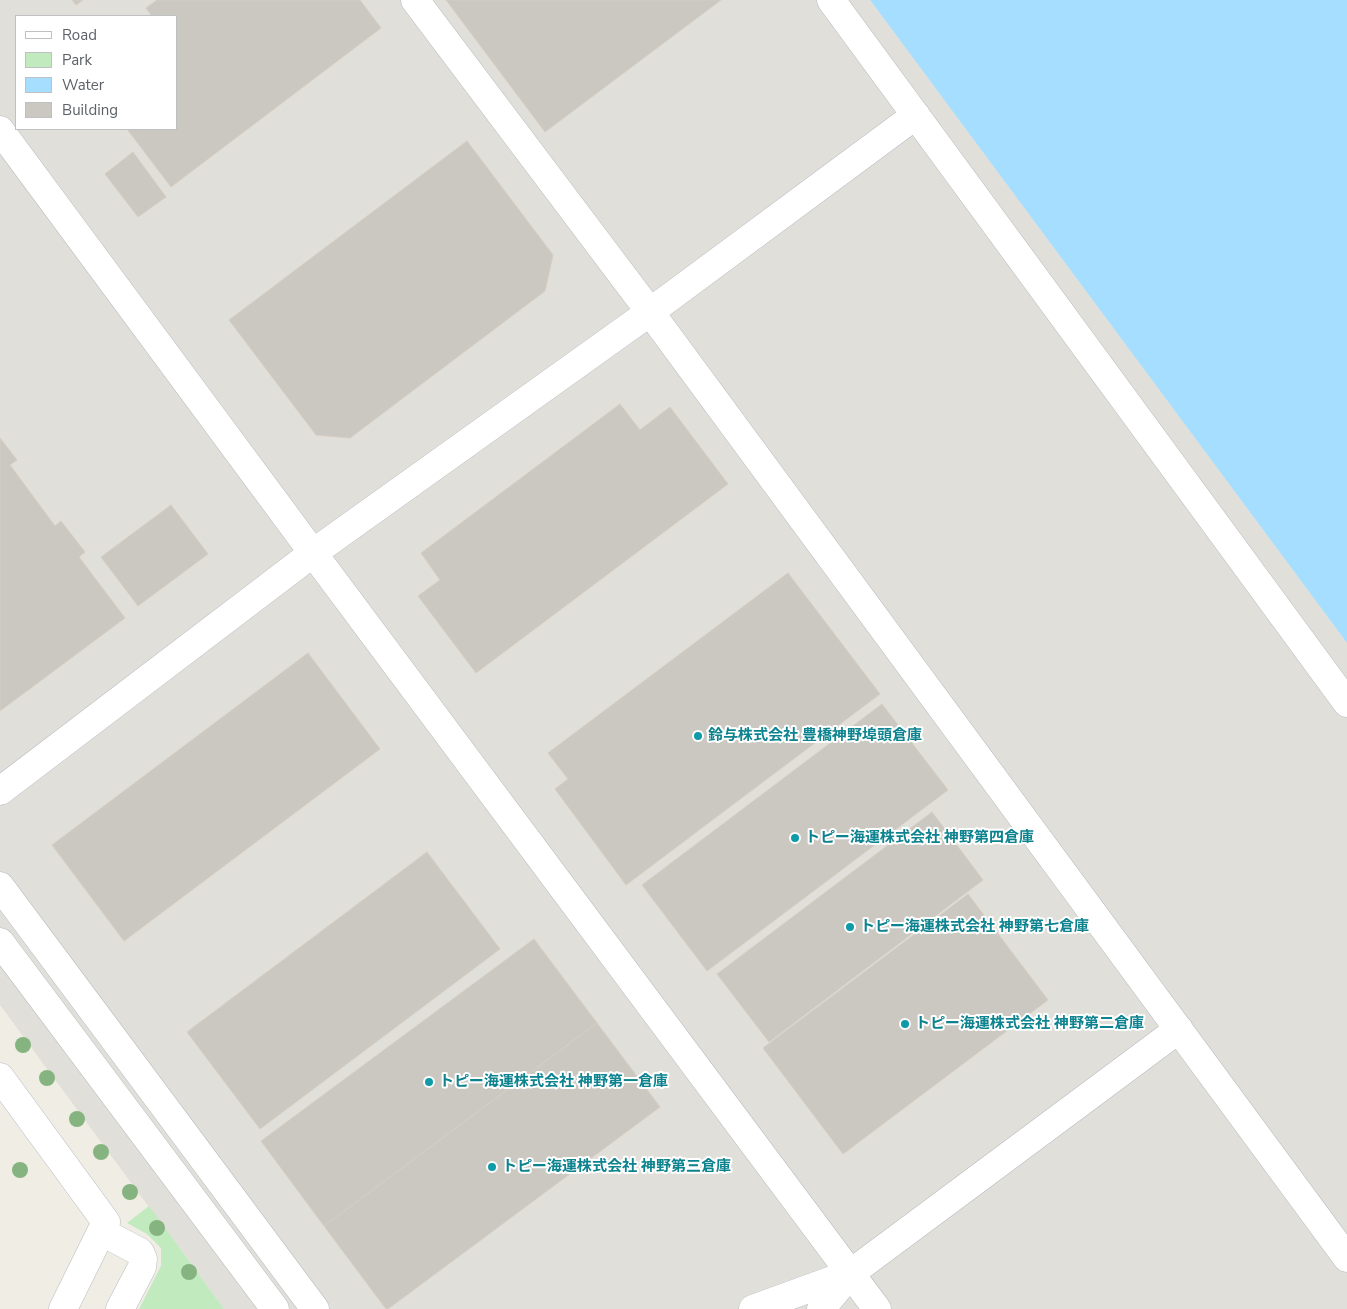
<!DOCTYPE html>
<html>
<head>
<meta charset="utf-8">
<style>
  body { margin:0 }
  #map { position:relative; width:1347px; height:1309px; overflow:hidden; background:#f0ede5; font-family:"Nunito Sans",sans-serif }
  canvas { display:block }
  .legend { position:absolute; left:15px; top:15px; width:162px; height:115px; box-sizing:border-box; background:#fff; border:1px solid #bec0c2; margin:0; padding:6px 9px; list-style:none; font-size:15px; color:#5c6267 }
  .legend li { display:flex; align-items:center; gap:10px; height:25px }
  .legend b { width:25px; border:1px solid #bec0c2 }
</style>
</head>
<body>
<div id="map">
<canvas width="1347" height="1309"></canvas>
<ul class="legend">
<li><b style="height:6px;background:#fff"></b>Road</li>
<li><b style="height:14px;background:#c2eabf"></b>Park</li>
<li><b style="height:14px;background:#a6deff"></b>Water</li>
<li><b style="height:14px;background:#cbc8c2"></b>Building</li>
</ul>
</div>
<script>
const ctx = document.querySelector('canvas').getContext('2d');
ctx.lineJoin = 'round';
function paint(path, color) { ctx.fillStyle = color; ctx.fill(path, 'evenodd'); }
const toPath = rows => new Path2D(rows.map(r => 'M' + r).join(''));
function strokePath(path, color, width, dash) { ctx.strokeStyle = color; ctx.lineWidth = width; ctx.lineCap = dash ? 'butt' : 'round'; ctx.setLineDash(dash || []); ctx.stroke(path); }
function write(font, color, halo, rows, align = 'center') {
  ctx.font = font + ' "Nunito Sans","Noto Sans JP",sans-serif'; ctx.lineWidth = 4; ctx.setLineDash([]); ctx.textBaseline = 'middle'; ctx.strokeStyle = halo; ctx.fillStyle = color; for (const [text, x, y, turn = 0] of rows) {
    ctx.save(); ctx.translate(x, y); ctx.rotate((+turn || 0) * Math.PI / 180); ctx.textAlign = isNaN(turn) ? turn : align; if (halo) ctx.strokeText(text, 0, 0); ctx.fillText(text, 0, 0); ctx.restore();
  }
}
const industrial = toPath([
  [0,0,870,0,1347,643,1347,1309,224,1309,0,1005],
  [16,16,176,16,176,129,16,129]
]);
const green = toPath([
  [149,1206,224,1309,139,1309,161,1266,161,1248,147,1234,127,1223]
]);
const water = toPath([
  [870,0,1347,0,1347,643]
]);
const building = toPath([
  [72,0,83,0,76,5,72,0],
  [157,0,360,0,381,28,171,187,127,129,176,129,176,16,152,16,146,8,157,0],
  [446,0,721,0,545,132,446,0],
  [467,141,553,255,545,291,350,438,316,435,229,320,467,141],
  [133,152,166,197,138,217,105,174,133,152],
  [620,404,640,430,670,407,728,484,476,673,418,596,440,580,421,553,620,404],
  [0,438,17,460,10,465,55,526,61,521,85,552,79,557,125,618,0,711,0,438],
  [171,505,208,554,138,606,101,557,171,505],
  [788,573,880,694,626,885,555,789,568,779,548,753,788,573],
  [308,653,380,749,124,941,52,845,308,653],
  [882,704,948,790,707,971,642,885,882,704],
  [932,812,983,880,769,1042,717,974,932,812],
  [427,852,500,949,260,1129,187,1032,427,852],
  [968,894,1048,1000,843,1154,763,1048,968,894],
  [534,939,597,1023,324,1226,261,1141,534,939],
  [597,1023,660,1107,388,1309,386,1309,324,1226,597,1023]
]);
const minor = toPath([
  [415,0,650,312,1347,1258],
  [831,0,1347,703],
  [0,130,313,553,877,1309],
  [0,791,313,553,650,312,916,115],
  [0,886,315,1309],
  [0,942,275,1309],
  [0,1077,106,1222,63,1309],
  [102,1232,140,1252,143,1259,142,1267,120,1309],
  [753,1309,849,1274],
  [821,1309,851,1273,1179,1029]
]);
const trees = [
  [23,1045],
  [47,1078],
  [77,1119],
  [101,1152],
  [20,1170],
  [130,1192],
  [157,1228],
  [189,1272]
];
const markers = [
  [698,736,5,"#0f9aa8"],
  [795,838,5,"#0f9aa8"],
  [850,927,5,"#0f9aa8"],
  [905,1024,5,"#0f9aa8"],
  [429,1082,5,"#0f9aa8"],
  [492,1167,5,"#0f9aa8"]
];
const cultureNames = [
  ["鈴与株式会社 豊橋神野埠頭倉庫",708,736],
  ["トピー海運株式会社 神野第四倉庫",805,838],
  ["トピー海運株式会社 神野第七倉庫",860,927],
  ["トピー海運株式会社 神野第二倉庫",915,1024],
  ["トピー海運株式会社 神野第一倉庫",439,1082],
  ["トピー海運株式会社 神野第三倉庫",502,1167]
];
paint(industrial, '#e1dfd9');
paint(green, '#c2eabf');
paint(water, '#a6deff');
paint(building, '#cbc8c2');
strokePath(building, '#d6cec2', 1);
strokePath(minor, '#b7bbc0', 29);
strokePath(minor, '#fff', 28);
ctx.fillStyle = '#86b480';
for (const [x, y] of trees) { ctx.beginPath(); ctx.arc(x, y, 8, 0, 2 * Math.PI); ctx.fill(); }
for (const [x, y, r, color] of markers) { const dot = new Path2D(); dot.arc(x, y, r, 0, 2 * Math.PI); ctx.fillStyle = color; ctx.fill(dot); strokePath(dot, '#fff', 2); }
write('bold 15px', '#0d838f', '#fff', cultureNames, 'left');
</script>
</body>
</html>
